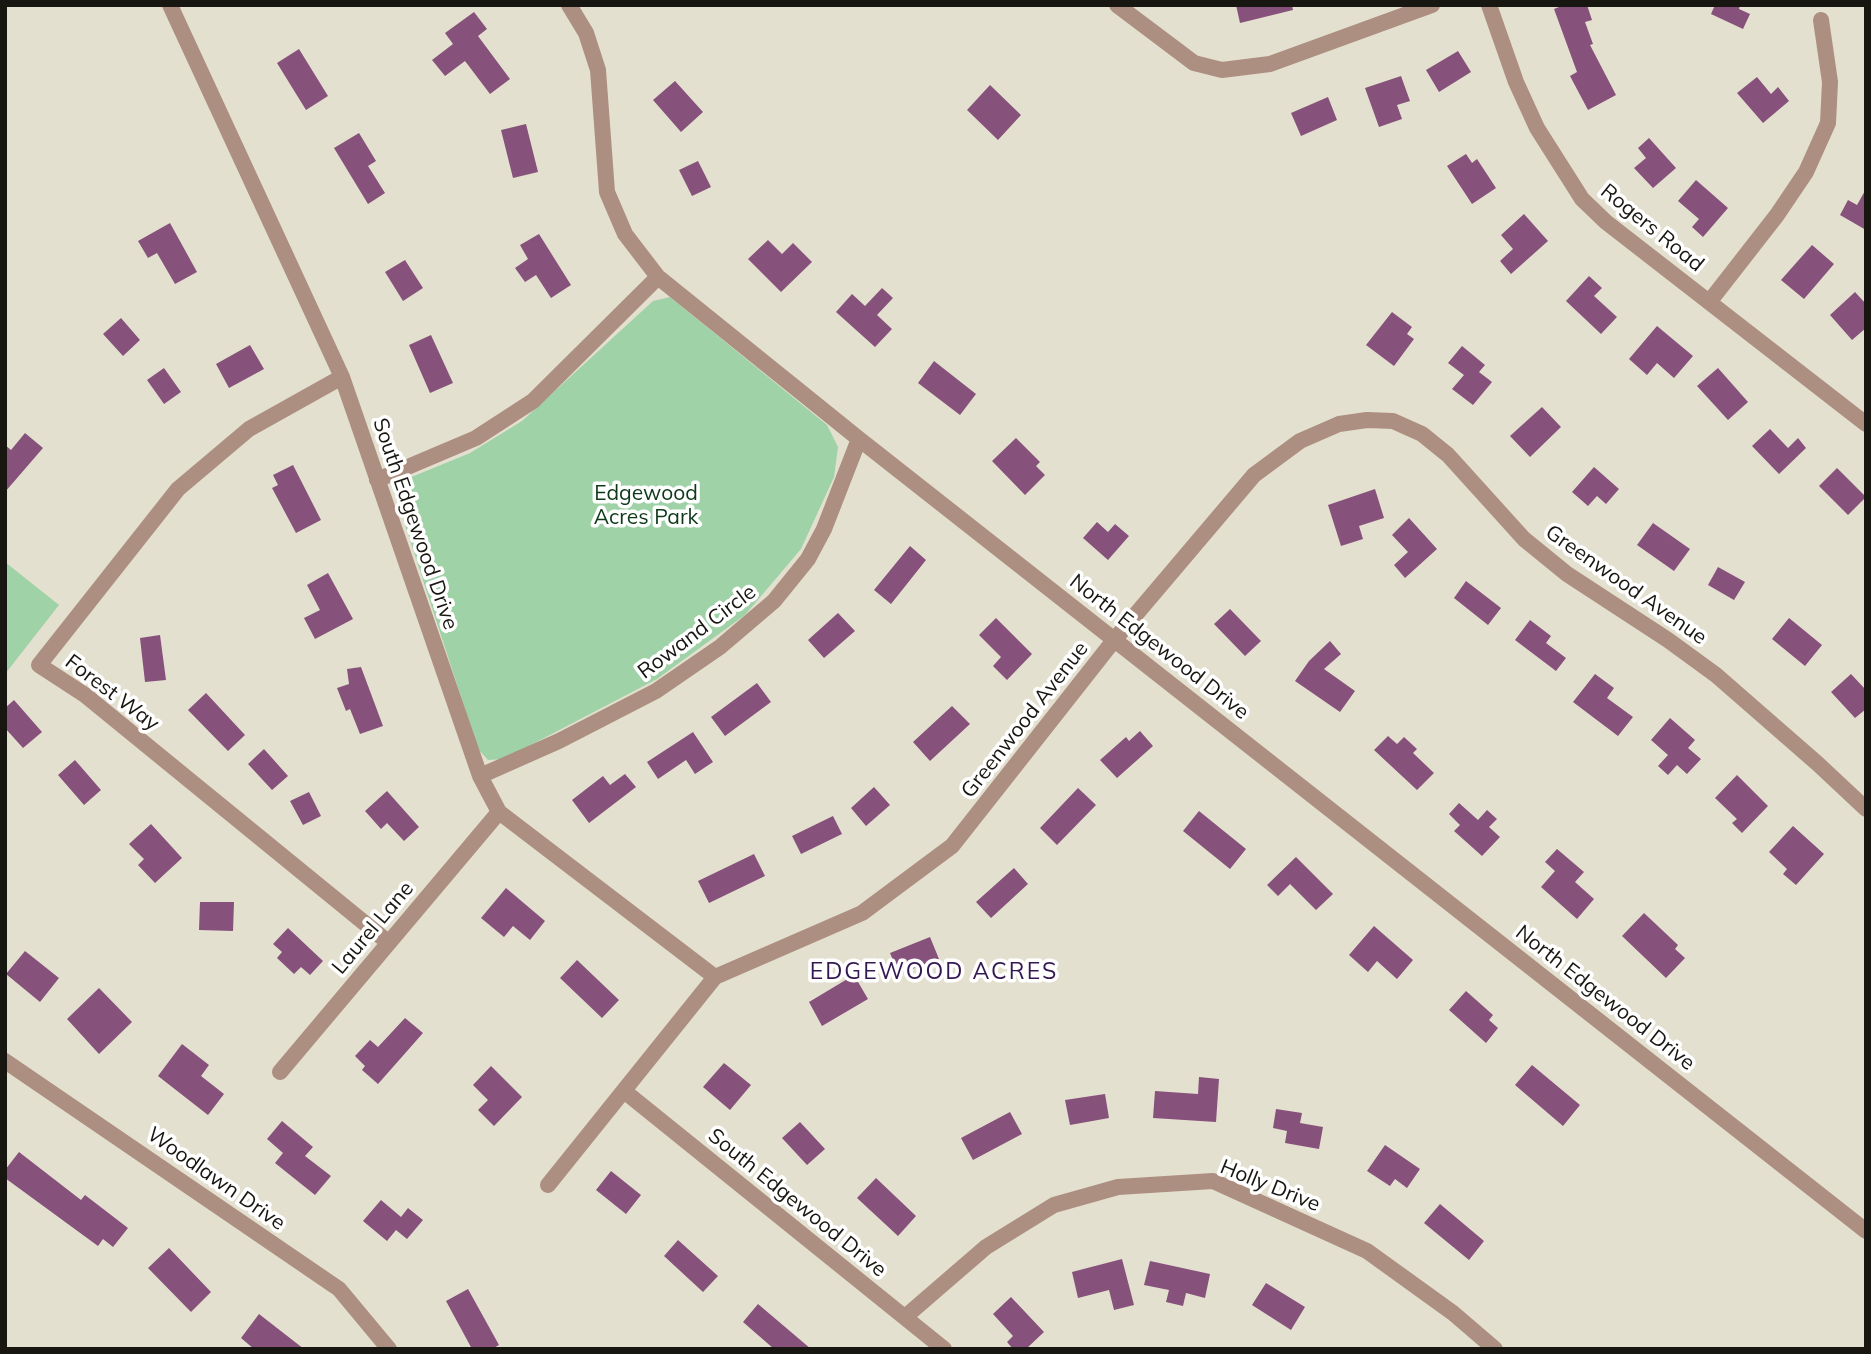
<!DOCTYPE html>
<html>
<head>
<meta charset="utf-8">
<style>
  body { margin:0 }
  #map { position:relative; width:1871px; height:1354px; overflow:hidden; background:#e4e0cf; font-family:Mulish,sans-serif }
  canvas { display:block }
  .frame { position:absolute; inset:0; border:7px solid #171610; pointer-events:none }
</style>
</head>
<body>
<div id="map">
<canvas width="1871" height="1354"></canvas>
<div class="frame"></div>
</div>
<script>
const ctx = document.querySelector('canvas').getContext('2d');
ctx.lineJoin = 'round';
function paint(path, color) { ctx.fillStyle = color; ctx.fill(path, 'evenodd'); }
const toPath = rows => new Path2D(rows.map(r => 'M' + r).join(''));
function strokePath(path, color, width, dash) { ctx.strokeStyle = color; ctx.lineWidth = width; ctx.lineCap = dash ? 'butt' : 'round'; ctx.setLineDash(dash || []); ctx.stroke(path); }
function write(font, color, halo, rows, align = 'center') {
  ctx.font = font + ' Mulish,sans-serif'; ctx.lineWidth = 7; ctx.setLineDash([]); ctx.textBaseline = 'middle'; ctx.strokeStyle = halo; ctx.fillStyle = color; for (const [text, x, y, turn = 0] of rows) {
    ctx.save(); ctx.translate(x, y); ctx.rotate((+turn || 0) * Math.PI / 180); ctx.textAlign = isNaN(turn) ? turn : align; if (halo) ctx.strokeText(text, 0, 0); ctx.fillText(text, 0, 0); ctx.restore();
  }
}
const green = toPath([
  [670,297,827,425,838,447,834,477,801,549,745,615,657,679,504,759,488,760,478,749,392,485,470,453,522,421,653,301],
  [5,562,59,605,5,674]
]);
const building = toPath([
  [1236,5,1292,5,1293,10,1240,23],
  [1564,5,1587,5,1592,20,1585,22,1593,44,1590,45,1616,95,1588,110,1570,76,1577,72,1554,9],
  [1715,5,1740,5,1739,9,1750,14,1743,29,1711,14],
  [474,12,487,29,478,36,510,79,490,94,465,61,445,76,432,60,453,44,445,33],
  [299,49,328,96,306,110,277,63],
  [1458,51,1471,72,1439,92,1426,70],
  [1401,76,1410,101,1397,105,1402,119,1379,127,1365,88],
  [1757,77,1771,94,1778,87,1789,101,1763,123,1737,93],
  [675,81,703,112,681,132,653,100],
  [990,85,1021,115,998,140,967,110],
  [1328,97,1337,120,1301,136,1291,113],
  [526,124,538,172,513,178,501,130],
  [359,133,376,161,368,166,385,193,368,204,334,148],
  [1649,138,1676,168,1653,188,1634,168,1646,158,1638,148],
  [1466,154,1472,163,1477,159,1496,188,1472,204,1447,166],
  [698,161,711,187,692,196,679,170],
  [1696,180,1728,208,1703,237,1692,227,1699,219,1678,201],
  [1866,189,1866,230,1840,215,1848,200,1857,205],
  [1524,214,1548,241,1511,274,1500,261,1513,249,1501,235],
  [170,223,197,272,175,284,157,253,148,258,138,241],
  [539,234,571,285,551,298,536,275,525,282,515,268,528,259,520,245],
  [768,240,782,254,793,243,812,262,781,292,748,259],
  [1812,245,1834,264,1804,299,1781,280],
  [405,260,423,288,403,301,385,272],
  [1589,276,1602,288,1594,296,1617,317,1601,334,1566,301],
  [882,288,893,298,877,315,892,329,875,347,836,312,852,294,865,306],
  [1855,292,1866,304,1866,328,1852,340,1830,315],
  [1392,312,1412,327,1407,334,1414,339,1394,366,1366,345],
  [121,318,140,340,123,356,103,334],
  [1657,326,1693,356,1674,378,1657,363,1647,375,1629,359],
  [431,335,453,383,430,393,409,345],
  [250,345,264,369,229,388,216,364],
  [1462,346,1485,365,1479,372,1492,382,1473,405,1452,389,1464,375,1448,363],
  [934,361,976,394,960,415,918,383],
  [164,368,181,392,164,404,147,380],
  [1718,368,1748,402,1728,420,1697,386],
  [1542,407,1561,427,1530,457,1510,436],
  [1770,429,1788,448,1798,438,1806,448,1779,474,1752,446],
  [25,433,43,448,5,492,5,445,11,450],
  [1016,438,1040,462,1036,466,1045,475,1025,495,992,461],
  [293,465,321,520,296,533,272,488,278,485,273,475],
  [1594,467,1619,489,1606,504,1597,496,1588,506,1572,492],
  [1837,468,1866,497,1848,515,1819,486],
  [1375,489,1384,518,1359,526,1363,539,1341,546,1328,505],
  [1409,518,1437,549,1405,578,1394,565,1408,552,1392,535],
  [1097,522,1108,532,1115,524,1129,536,1108,560,1083,538],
  [1653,523,1690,549,1674,571,1637,545],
  [910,546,926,560,891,604,874,590],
  [1718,567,1745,582,1734,600,1708,585],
  [328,573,353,619,315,639,304,618,320,610,307,585],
  [1466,581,1501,608,1488,625,1454,598],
  [1230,609,1261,641,1245,656,1214,624],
  [838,613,855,631,824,658,808,640],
  [996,618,1032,654,1007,680,993,666,1001,657,979,635],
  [1789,618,1822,645,1805,666,1772,639],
  [1530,620,1551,636,1546,643,1566,658,1556,671,1515,640],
  [160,635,166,680,145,682,140,638],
  [1330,641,1341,654,1324,669,1355,691,1340,712,1295,681,1309,661],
  [361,667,383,726,360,734,350,709,346,711,337,688,349,684,347,669],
  [1595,674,1614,688,1607,698,1633,717,1618,736,1573,702],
  [1851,674,1866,690,1866,709,1855,718,1831,692],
  [757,683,771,702,725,736,711,717],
  [206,693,245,735,228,751,188,710],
  [14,700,42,732,23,748,5,728,5,708],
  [952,706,970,724,930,761,913,742],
  [1670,718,1695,740,1688,748,1701,759,1687,774,1677,765,1668,775,1658,766,1668,755,1651,740],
  [1140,731,1153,746,1117,778,1100,760,1126,737,1129,741],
  [693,732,713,762,695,774,686,760,658,779,647,762],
  [1388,736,1397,744,1404,737,1417,749,1413,753,1434,773,1417,790,1374,750],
  [264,749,288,776,272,790,248,764],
  [75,760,101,790,84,805,58,775],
  [625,774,636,787,589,823,572,800,603,776,610,785],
  [1737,775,1768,806,1742,833,1732,823,1737,819,1715,798],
  [874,787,890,805,866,826,851,808],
  [1078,788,1096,805,1057,845,1040,828],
  [387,791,419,827,404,841,387,823,381,829,365,811],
  [309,792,321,816,303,825,290,801],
  [1459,803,1478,820,1487,810,1497,819,1489,827,1500,837,1482,856,1454,831,1460,825,1449,814],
  [1199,811,1246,849,1230,869,1183,831],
  [833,816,842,834,801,854,792,836],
  [151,824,182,858,155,883,138,865,144,859,129,844],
  [1793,826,1824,854,1796,885,1783,874,1787,869,1769,852],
  [1557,849,1584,872,1575,882,1594,899,1577,919,1541,887,1555,871,1545,862],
  [754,854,765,876,709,903,698,881],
  [1296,857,1333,894,1316,910,1290,884,1278,896,1267,885],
  [1014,868,1028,884,991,918,976,902],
  [506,888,545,921,530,940,513,926,504,937,481,918],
  [200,902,234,902,233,931,199,930],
  [1644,913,1678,945,1675,949,1685,958,1666,978,1622,936],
  [1374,926,1413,960,1397,979,1377,961,1368,972,1349,955],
  [288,928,323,961,310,975,301,967,294,974,277,958,282,952,273,944],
  [930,937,939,959,899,974,890,953],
  [25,951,59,978,40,1002,6,974],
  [577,960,619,1000,602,1018,560,978],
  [854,975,868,999,822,1026,809,1002],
  [99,988,132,1022,99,1054,67,1019],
  [1466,991,1493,1015,1489,1020,1498,1028,1486,1043,1449,1010],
  [405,1018,423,1033,378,1084,362,1070,365,1066,355,1056,370,1040,378,1047],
  [182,1044,209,1065,201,1076,224,1094,208,1115,158,1076],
  [724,1063,751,1085,730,1110,703,1087],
  [1532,1065,1580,1105,1563,1126,1515,1085],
  [491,1066,522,1097,494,1126,478,1110,488,1100,473,1085],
  [1199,1077,1219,1079,1216,1122,1153,1118,1155,1091,1198,1094],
  [1105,1094,1109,1118,1070,1125,1065,1100],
  [1276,1109,1302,1113,1300,1123,1323,1127,1319,1149,1285,1143,1287,1131,1273,1128],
  [1010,1112,1022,1134,973,1160,961,1138],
  [282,1121,313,1147,305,1156,331,1176,315,1195,275,1163,283,1153,267,1139],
  [800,1122,825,1149,807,1165,782,1138],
  [1385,1145,1420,1169,1407,1188,1395,1179,1390,1186,1367,1171],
  [19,1152,81,1200,85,1195,128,1228,113,1247,103,1239,98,1246,5,1178,5,1170],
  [611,1171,641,1195,626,1214,596,1190],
  [876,1178,916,1216,898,1236,857,1198],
  [381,1200,401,1217,408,1208,423,1220,407,1239,396,1230,387,1241,363,1221],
  [1440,1204,1484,1241,1469,1260,1424,1223],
  [678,1240,718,1276,703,1292,664,1256],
  [169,1248,211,1292,191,1312,148,1268],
  [1122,1259,1134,1305,1114,1310,1109,1290,1078,1298,1072,1272],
  [1150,1261,1210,1274,1205,1298,1186,1293,1183,1306,1166,1302,1169,1290,1144,1285],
  [1266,1283,1305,1307,1291,1330,1252,1305],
  [468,1289,499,1345,492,1349,472,1349,446,1301],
  [1011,1297,1044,1332,1026,1349,1013,1349,1007,1342,1013,1336,993,1314],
  [758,1304,811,1349,774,1349,743,1322],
  [259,1314,304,1349,254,1349,241,1338]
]);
const street = toPath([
  [170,5,342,377,480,776,499,812,715,977],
  [569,5,586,33,598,70,607,192,625,234,658,277,859,439,1866,1231],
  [1117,5,1194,63,1222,70,1270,64,1432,5],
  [1489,5,1516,82,1537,128,1582,199,1606,222,1866,424],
  [1710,301,1777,215,1806,172,1828,123,1830,82,1821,20],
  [342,377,249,429,178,489,39,665,85,695,389,943],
  [377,480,476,438,533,401,658,277],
  [480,776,559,741,656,691,720,647,774,601,808,559,824,529,859,439],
  [5,1061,339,1289,389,1349],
  [280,1072,499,812],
  [624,1091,944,1349],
  [548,1185,715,977,862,913,952,846,1115,639,1254,475,1300,441,1339,424,1367,420,1393,421,1422,434,1448,455,1524,539,1567,574,1668,640,1716,675,1818,764,1866,809],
  [905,1317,986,1247,1054,1205,1118,1187,1213,1181,1367,1251,1453,1313,1495,1349]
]);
const streetNames = [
  ["Rogers Road",1652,228,39],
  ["South Edgewood Drive",415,524,71],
  ["Greenwood Avenue",1626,585,35],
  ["Rowand Circle",697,632,-37],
  ["North Edgewood Drive",1159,647,38],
  ["Forest Way",112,693,37],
  ["Greenwood Avenue",1025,720,-52],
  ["Laurel Lane",373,928,-50],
  ["North Edgewood Drive",1605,998,38],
  ["Woodlawn Drive",216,1179,35],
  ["Holly Drive",1270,1186,22],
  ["South Edgewood Drive",797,1203,39]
];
const parkNames = [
  ["Edgewood",646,494],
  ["Acres Park",646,518]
];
const neighbourhoodNames = [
  ["EDGEWOOD ACRES",934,972]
];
paint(green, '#9fd2a7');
paint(building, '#86517b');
strokePath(street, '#ad8f81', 16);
write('21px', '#171610', '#fff', streetNames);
write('21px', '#0d3919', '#fff', parkNames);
ctx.letterSpacing = '2px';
write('23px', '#331851', '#fff', neighbourhoodNames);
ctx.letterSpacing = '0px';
</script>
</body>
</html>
